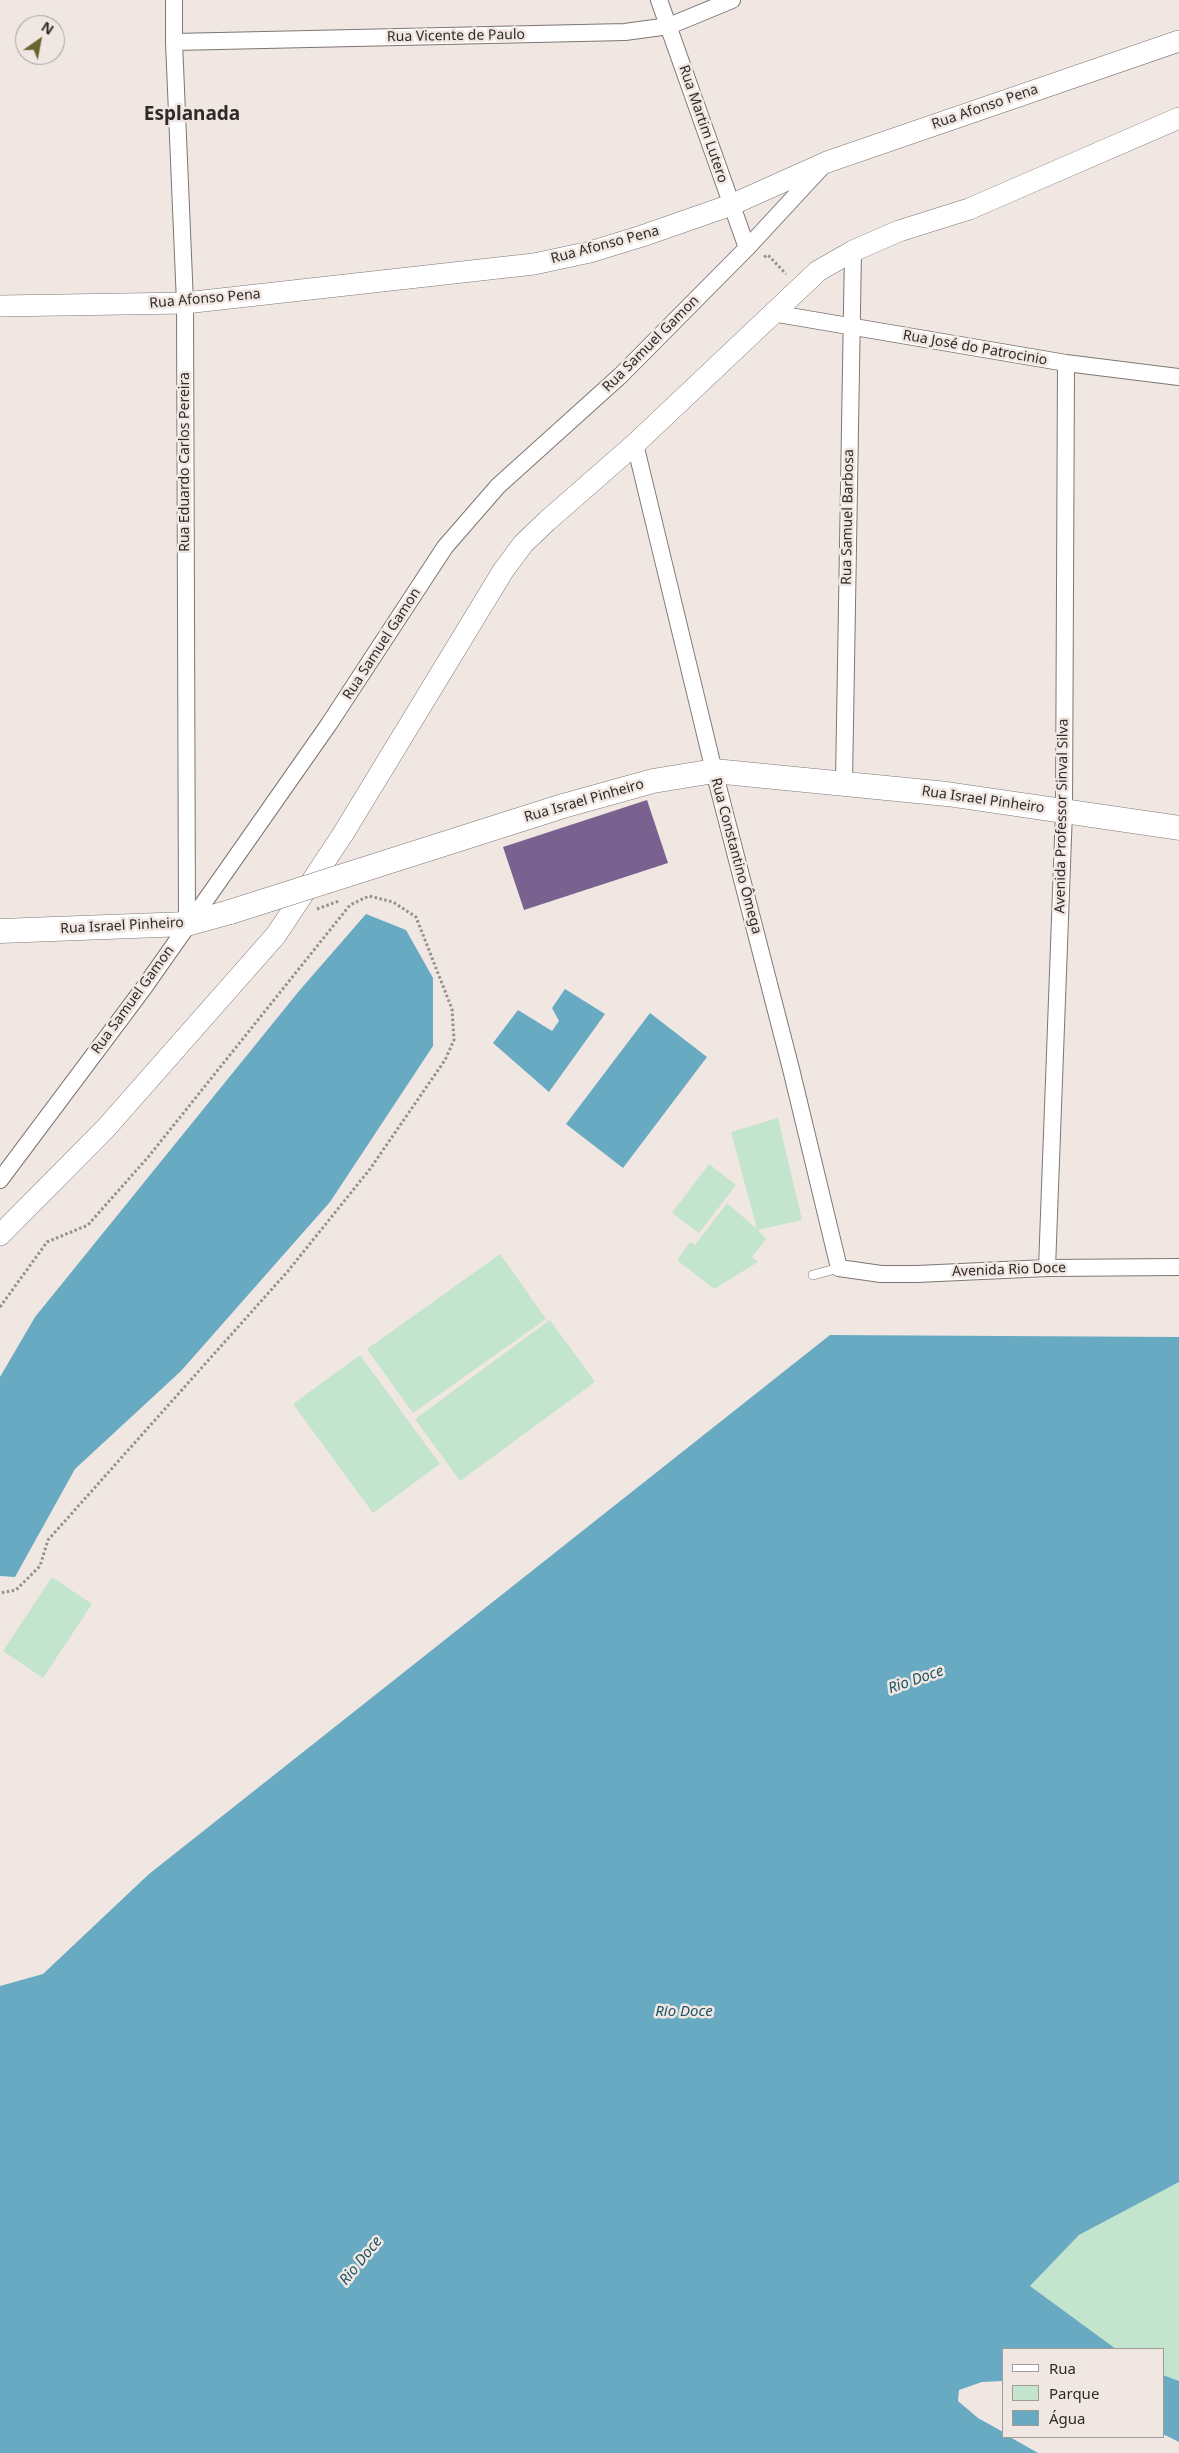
<!DOCTYPE html>
<html>
<head>
<meta charset="utf-8">
<style>
  body { margin:0 }
  #map { position:relative; width:1179px; height:2453px; overflow:hidden; background:#f0e7e2; font-family:"Noto Sans",sans-serif }
  canvas { display:block }
  .legend { position:absolute; left:1002px; top:2348px; width:162px; height:90px; box-sizing:border-box; background:#f0e7e2; border:1px solid #a29c98; margin:0; padding:6px 9px; list-style:none; font-size:15px; color:#2e2b29 }
  .legend li { display:flex; align-items:center; gap:10px; height:25px }
  .legend b { width:25px; border:1px solid #a29c98 }
  .north { position:absolute; left:15px; top:15px; width:50px; height:50px; box-sizing:border-box; background:#f0e7e2; border:1px solid #a29c98; border-radius:50%; rotate:33deg; font-size:14px; font-weight:700; line-height:20px; text-align:center; color:#2e2b29 }
  .north::after { content:''; display:block; margin:auto; width:18px; height:22px; background:#6b6430; clip-path:polygon(50% 0,100% 100%,50% 72%,0 100%) }
</style>
</head>
<body>
<div id="map">
<canvas width="1179" height="2453"></canvas>
<ul class="legend">
<li><b style="height:6px;background:#fff"></b>Rua</li>
<li><b style="height:14px;background:#c3e4cd"></b>Parque</li>
<li><b style="height:14px;background:#68aac2"></b>Água</li>
</ul>
<div class="north">N</div>
</div>
<script>
const ctx = document.querySelector('canvas').getContext('2d');
ctx.lineJoin = 'round';
function paint(path, color) { ctx.fillStyle = color; ctx.fill(path, 'evenodd'); }
const toPath = rows => new Path2D(rows.map(r => 'M' + r).join(''));
function strokePath(path, color, width, dash) { ctx.strokeStyle = color; ctx.lineWidth = width; ctx.lineCap = dash ? 'butt' : 'round'; ctx.setLineDash(dash || []); ctx.stroke(path); }
function write(font, color, halo, rows, align = 'center') {
  ctx.font = font + ' "Noto Sans",sans-serif'; ctx.lineWidth = 5; ctx.setLineDash([]); ctx.textBaseline = 'middle'; ctx.strokeStyle = halo; ctx.fillStyle = color; for (const [text, x, y, turn = 0] of rows) {
    ctx.save(); ctx.translate(x, y); ctx.rotate((+turn || 0) * Math.PI / 180); ctx.textAlign = isNaN(turn) ? turn : align; if (halo) ctx.strokeText(text, 0, 0); ctx.fillText(text, 0, 0); ctx.restore();
  }
}
const green = toPath([
  [778,1118,802,1220,758,1230,766,1239,752,1257,758,1262,714,1289,677,1260,690,1242,695,1245,727,1203,757,1229,731,1132],
  [709,1164,736,1185,699,1233,672,1213],
  [500,1254,546,1319,413,1413,367,1349],
  [550,1320,595,1382,460,1481,415,1419],
  [360,1355,440,1464,373,1513,293,1404],
  [52,1577,92,1604,43,1678,3,1651],
  [1179,2182,1179,2381,1163,2375,1163,2349,1116,2349,1030,2286,1079,2235]
]);
const water = toPath([
  [366,914,406,930,433,978,433,1046,330,1202,181,1371,75,1469,15,1577,0,1576,0,1377,35,1317,299,991],
  [565,989,605,1014,549,1092,493,1043,518,1010,552,1031,559,1021,552,1008],
  [650,1013,707,1057,623,1168,566,1124],
  [830,1335,1179,1337,1179,2182,1079,2235,1030,2286,1116,2349,1003,2349,1003,2381,982,2382,959,2390,958,2401,978,2418,1003,2432,1003,2437,1010,2437,1038,2453,0,2453,0,1986,43,1974,149,1874],
  [1163,2375,1179,2381,1179,2442,1163,2434]
]);
const building = toPath([
  [647,800,668,863,524,910,503,847]
]);
const path = toPath([
  [764,257,768,255,786,274],
  [317,909,339,901],
  [0,1307,47,1242,88,1225,149,1156,350,905,369,896,393,902,416,917,452,1009,454,1040,445,1060,370,1169,288,1271,48,1540,40,1566,16,1590,0,1593]
]);
const service = toPath([
  [813,1275,839,1268]
]);
const minor = toPath([
  [174,0,174,42,185,303,187,924],
  [659,0,747,248],
  [174,42,625,32,669,26,732,0],
  [772,313,1066,363,1179,377],
  [635,444,714,771,791,1069,839,1268,881,1274,917,1274,1047,1268,1179,1267],
  [844,782,853,251],
  [0,1180,143,989,224,874,329,724,445,547,498,486,620,376,747,248,822,167],
  [1047,1268,1064,811,1066,363]
]);
const tertiary = toPath([
  [0,306,185,303,534,264,590,252,642,236,731,205,827,162,1179,41],
  [0,1235,106,1128,276,935,343,834,503,571,523,544,547,521,635,444,818,271,853,251,899,231,969,209,1179,118]
]);
const secondary = toPath([
  [563,806,653,781,714,771,947,794,1179,828],
  [0,931,187,924,230,912]
]);
const secondaryBridge = toPath([
  [230,912,563,806]
]);
const streetNames = [
  ["Rua Vicente de Paulo",456,36,-1],
  ["Rua Afonso Pena",985,107,-19],
  ["Rua Martim Lutero",703,124,71],
  ["Rua Afonso Pena",605,245,-15],
  ["Rua Afonso Pena",205,299,-5],
  ["Rua Samuel Gamon",651,344,-45],
  ["Rua José do Patrocinio",975,348,10],
  ["Rua Eduardo Carlos Pereira",185,462,-90],
  ["Rua Samuel Barbosa",848,517,-89],
  ["Rua Samuel Gamon",382,644,-57],
  ["Rua Israel Pinheiro",983,800,8],
  ["Rua Israel Pinheiro",584,801,-16],
  ["Avenida Professor Sinval Silva",1062,816,-89],
  ["Rua Constantino Ômega",736,856,75],
  ["Rua Israel Pinheiro",122,926,-3],
  ["Rua Samuel Gamon",133,1000,-54],
  ["Avenida Rio Doce",1009,1270,-2]
];
const waterNames = [
  ["Rio Doce",916,1680,-19],
  ["Rio Doce",684,2012],
  ["Rio Doce",361,2261,-51]
];
const districtNames = [
  ["Esplanada",192,115]
];
paint(green, '#c3e4cd');
paint(water, '#68aac2');
paint(building, '#79628f');
strokePath(service, '#7e7673', 10);
strokePath(minor, '#7e7673', 18);
strokePath(tertiary, '#7e7673', 22);
strokePath(secondary, '#7e7673', 25);
strokePath(path, '#968f8c', 3, [2.5, 2.5]);
strokePath(service, '#fff', 9);
strokePath(minor, '#fff', 16);
strokePath(tertiary, '#fff', 21);
strokePath(secondary, '#fff', 24);
strokePath(secondaryBridge, '#7e7673', 25, []);
strokePath(secondaryBridge, '#fff', 24);
write('14px', '#2e2b29', '#f0e7e2', streetNames);
write('italic 15px', '#1e5466', '#f0e7e2', waterNames);
write('bold 19px', '#2e2b29', '#f0e7e2', districtNames);
</script>
</body>
</html>
